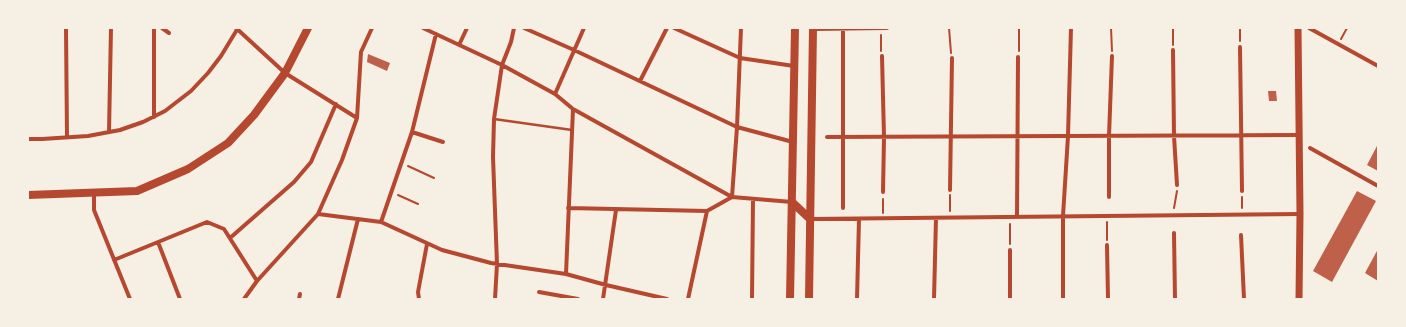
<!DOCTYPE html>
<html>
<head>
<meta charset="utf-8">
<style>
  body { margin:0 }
  #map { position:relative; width:1406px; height:327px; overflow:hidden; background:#f6efe4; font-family:"Times New Roman",serif }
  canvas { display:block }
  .frame { position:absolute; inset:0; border:29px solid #f6efe4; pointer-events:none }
</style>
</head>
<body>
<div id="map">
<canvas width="1406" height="327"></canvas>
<div class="frame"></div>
</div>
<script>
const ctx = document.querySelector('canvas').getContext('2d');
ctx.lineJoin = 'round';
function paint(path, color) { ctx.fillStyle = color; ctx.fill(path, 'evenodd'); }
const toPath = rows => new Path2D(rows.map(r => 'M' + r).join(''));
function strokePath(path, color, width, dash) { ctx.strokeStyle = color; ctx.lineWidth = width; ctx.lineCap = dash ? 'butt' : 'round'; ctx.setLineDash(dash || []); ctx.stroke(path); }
const building = toPath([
  [368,54,390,63,387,71,367,62],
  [1268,91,1276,91,1277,101,1269,101],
  [1378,144,1378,171,1367,165],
  [1357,191,1376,201,1332,282,1313,271],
  [1378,249,1378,281,1365,273]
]);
const path = toPath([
  [949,28,951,53],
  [1111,28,1112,51],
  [1240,28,1240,41],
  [881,35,881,51],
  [1341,39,1347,28],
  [1173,45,1173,28],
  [1019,51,1019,28],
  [408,166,434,178],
  [398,195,418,204],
  [950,195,950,211],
  [1242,197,1242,208],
  [883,199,883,213],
  [1174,208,1177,191],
  [1107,222,1107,240],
  [1010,224,1010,244]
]);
const service = toPath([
  [494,119,572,130]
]);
const minor = toPath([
  [66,28,67,137],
  [162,28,169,33],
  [236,28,285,73,357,118],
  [423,28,502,65,555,94,573,109,732,197,792,202],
  [524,28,574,50,737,127,793,142],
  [674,28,740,58,794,66],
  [1309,28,1378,66],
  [813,29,887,28],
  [459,45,467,28],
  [1240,47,1242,191],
  [1173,50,1174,136,1177,185],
  [882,56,884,137,883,192],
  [640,81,667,28],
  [555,94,584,28],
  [154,117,154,28],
  [109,132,111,28],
  [412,132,443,142],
  [827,137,1299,135],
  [28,139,42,139,88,136,120,130,143,122,165,111,191,91,208,73,221,56,238,28],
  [1310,148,1378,186],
  [950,190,952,58],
  [94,193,94,210,130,299],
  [1109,197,1109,136,1112,56],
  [568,208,707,211],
  [843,208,843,28],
  [318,214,381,222,442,250,491,263,566,274,606,285,667,299],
  [1017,217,1018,57],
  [810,219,1300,214],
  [381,222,412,132,436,34],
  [1174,233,1175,299],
  [1241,235,1244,299],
  [230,238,294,182,311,162,336,104],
  [158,242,180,299],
  [1107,245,1108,299],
  [114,260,207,222,224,229,257,281],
  [566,274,573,109],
  [539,292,578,299],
  [244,299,257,281,318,214,342,160,357,118,361,52,372,28],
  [299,299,300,294],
  [338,299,358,219],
  [419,299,418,292,427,244],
  [495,299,497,264,493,157,494,119,502,65,511,42,514,28],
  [603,299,616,210],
  [688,299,707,211,732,197,737,127,741,28],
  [752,299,753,199],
  [857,299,859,219],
  [934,299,936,218],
  [1010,299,1010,250],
  [1063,299,1063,216,1068,136,1071,28]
]);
const tertiary = toPath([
  [1298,28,1300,214,1299,299]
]);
const secondary = toPath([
  [28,195,137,191,188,169,228,143,254,115,285,73,308,28],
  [792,202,810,219],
  [790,299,795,28],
  [809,299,813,28]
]);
paint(building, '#bf614a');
strokePath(path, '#b5482f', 2);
strokePath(service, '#b5482f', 2.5);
strokePath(minor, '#b5482f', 4);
strokePath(tertiary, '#b5482f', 7);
strokePath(secondary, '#b5482f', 8);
</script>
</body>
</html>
